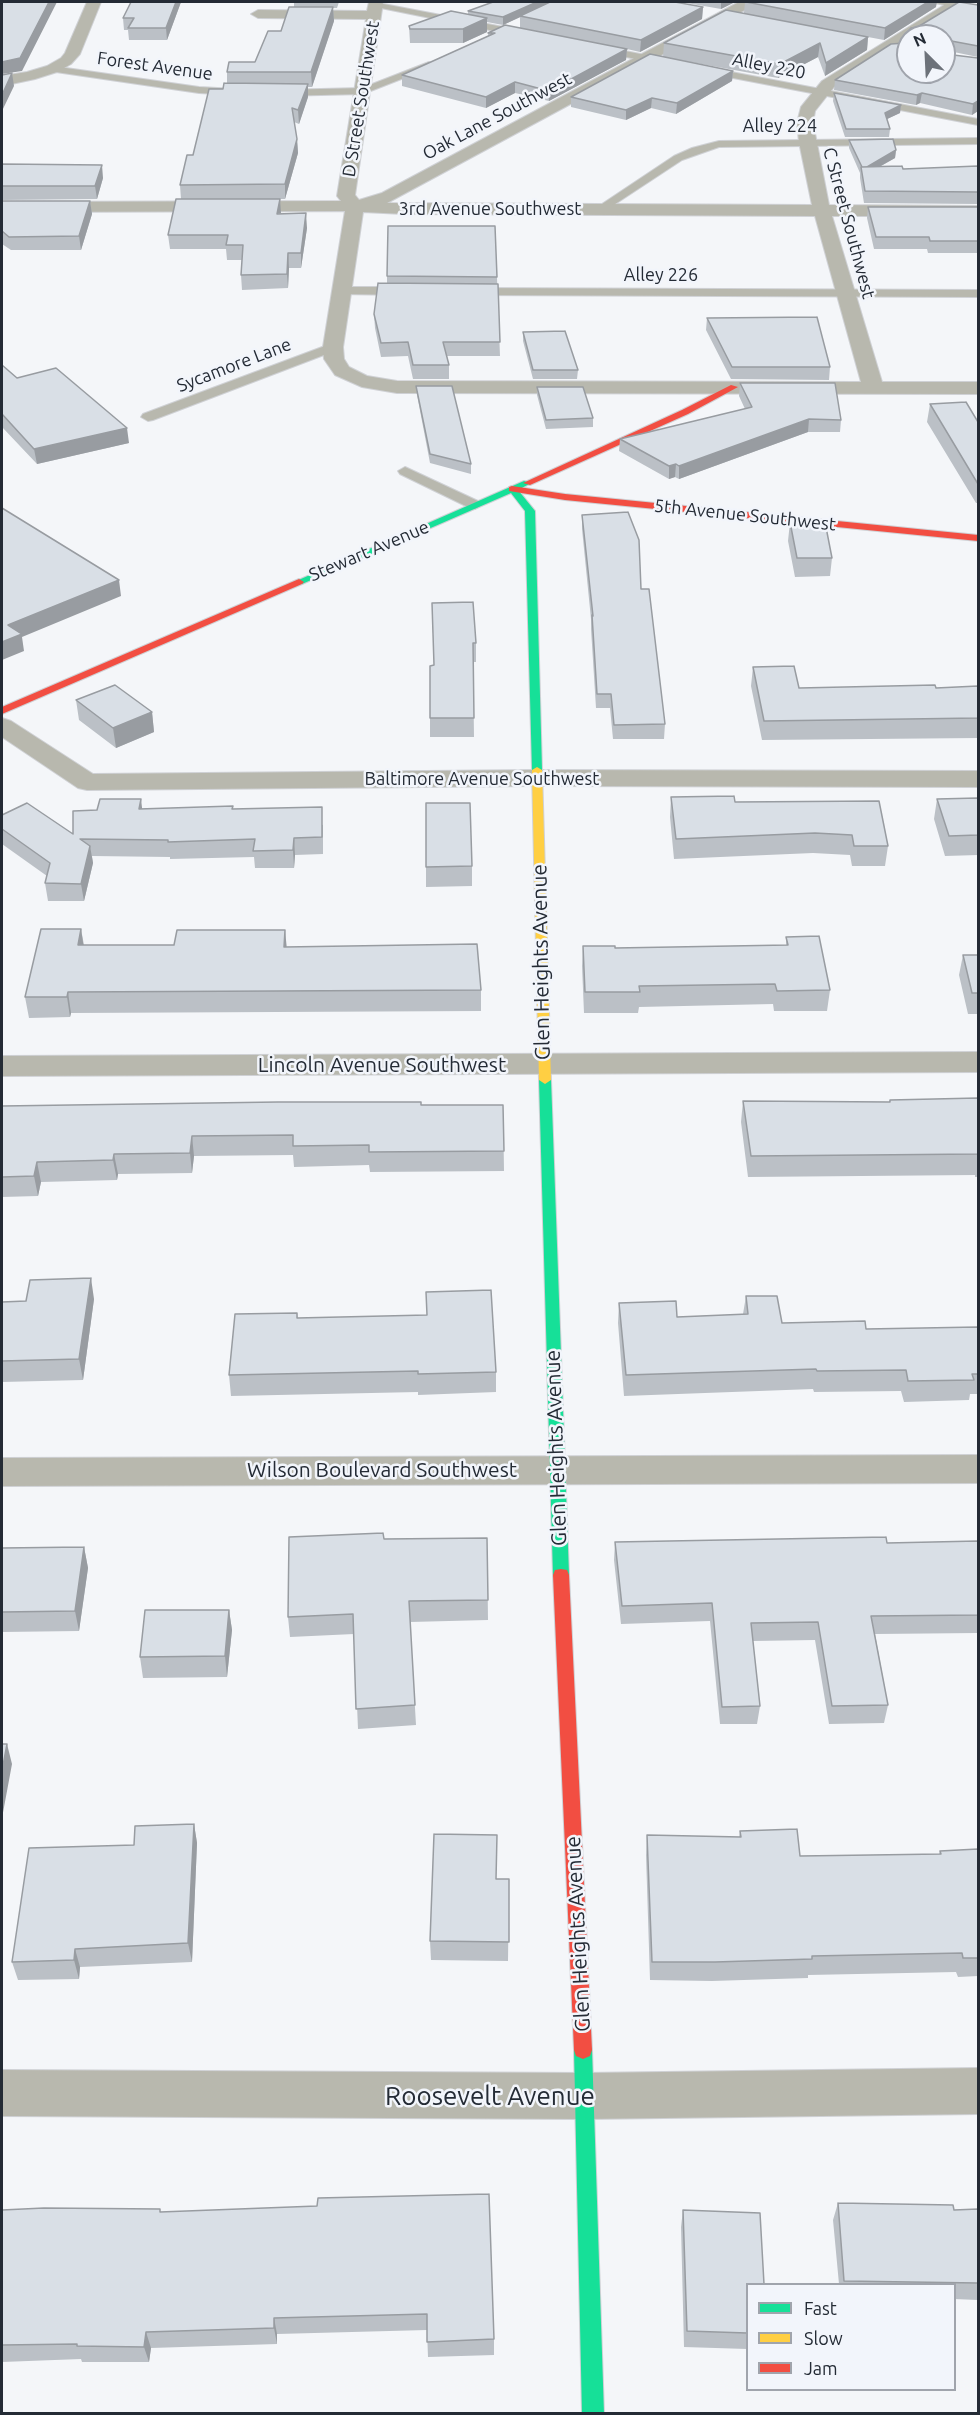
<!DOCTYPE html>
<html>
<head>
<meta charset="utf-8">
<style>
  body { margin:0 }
  #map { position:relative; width:980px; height:2415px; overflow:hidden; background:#f4f6f9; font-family:Ubuntu,sans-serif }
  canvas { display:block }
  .frame { position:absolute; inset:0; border:3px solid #242b35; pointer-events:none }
  .legend { position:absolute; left:746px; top:2283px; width:210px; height:108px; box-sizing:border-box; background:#f2f5fb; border:2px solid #a0a4ac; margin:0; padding:8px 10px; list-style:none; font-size:18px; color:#242b35 }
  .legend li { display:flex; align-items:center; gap:12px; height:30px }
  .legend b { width:30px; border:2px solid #a0a4ac }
  .north { position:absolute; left:896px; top:24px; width:60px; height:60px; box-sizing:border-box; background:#f2f5fb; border:2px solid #a0a4ac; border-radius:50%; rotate:336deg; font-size:16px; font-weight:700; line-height:24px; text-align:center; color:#242b35 }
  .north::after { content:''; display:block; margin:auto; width:21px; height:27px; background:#6d727a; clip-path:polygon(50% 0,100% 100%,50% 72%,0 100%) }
</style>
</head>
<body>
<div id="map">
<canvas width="980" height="2415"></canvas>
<div class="frame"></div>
<ul class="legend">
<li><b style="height:8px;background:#16e098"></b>Fast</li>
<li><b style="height:8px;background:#ffcf43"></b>Slow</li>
<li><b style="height:8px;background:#f24e42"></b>Jam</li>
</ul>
<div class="north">N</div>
</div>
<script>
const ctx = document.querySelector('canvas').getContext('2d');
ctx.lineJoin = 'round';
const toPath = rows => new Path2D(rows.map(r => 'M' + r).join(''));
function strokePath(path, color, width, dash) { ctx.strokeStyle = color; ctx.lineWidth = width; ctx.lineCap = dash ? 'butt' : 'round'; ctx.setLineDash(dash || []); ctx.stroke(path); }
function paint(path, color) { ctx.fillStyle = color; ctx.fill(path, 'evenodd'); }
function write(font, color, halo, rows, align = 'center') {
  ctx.font = font + ' Ubuntu,sans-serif'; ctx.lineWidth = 5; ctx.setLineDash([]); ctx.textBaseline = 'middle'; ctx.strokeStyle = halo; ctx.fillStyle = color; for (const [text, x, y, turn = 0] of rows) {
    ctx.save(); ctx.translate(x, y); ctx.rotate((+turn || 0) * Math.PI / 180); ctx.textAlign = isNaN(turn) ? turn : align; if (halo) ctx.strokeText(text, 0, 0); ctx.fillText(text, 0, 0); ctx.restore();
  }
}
const lane = toPath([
  [373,2,524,31,529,34,524,37,376,7,371,4,373,2],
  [930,2,949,2,978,6,978,12,930,2],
  [599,46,666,59,671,62,666,65,596,51,596,47,599,46],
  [429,62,434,65,432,67,363,94,279,96,274,93,279,90,362,88,429,62],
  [52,66,199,87,236,89,241,92,236,95,199,93,49,71,49,67,52,66],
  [705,67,978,119,978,125,702,72,700,70,705,67],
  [978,138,978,144,719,147,682,160,603,212,599,213,593,210,674,156,692,148,719,141,978,138],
  [343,287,406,287,412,291,406,295,339,294,337,291,343,287],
  [470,288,978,290,978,297,466,295,464,292,470,288],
  [333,343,339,347,337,350,153,420,148,421,141,417,143,414,333,343],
  [405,467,480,502,482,505,475,509,470,508,400,474,398,471,405,467]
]);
const street = toPath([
  [87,2,101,2,80,54,71,64,57,72,35,79,2,86,2,76,27,72,47,66,61,58,65,53,87,2],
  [369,2,383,2,355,195,359,200,382,193,739,2,756,2,754,5,387,203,812,205,799,142,797,123,801,107,822,81,949,2,965,2,963,5,914,36,908,36,908,40,834,87,815,111,813,123,829,205,978,206,978,216,832,216,882,382,978,382,978,394,397,393,362,387,335,375,324,359,323,347,345,211,2,212,2,202,341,201,337,196,366,19,258,18,251,14,258,10,367,11,369,2],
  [363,212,404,214,815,216,861,382,397,381,367,376,349,367,344,359,343,347,363,212],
  [2,718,11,721,93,774,537,770,978,771,978,787,537,786,87,790,78,788,2,737,2,718],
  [978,1052,978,1072,2,1076,2,1056,978,1052],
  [978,1455,978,1483,2,1486,2,1458,978,1455],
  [978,2068,978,2114,585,2119,2,2116,2,2070,585,2073,978,2068]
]);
const fast = toPath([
  [524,481,531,483,518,490,535,511,542,770,537,773,532,770,525,511,511,493,302,584,294,582,524,481],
  [545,1076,551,1080,569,1575,567,1580,561,1581,555,1580,553,1575,539,1080,545,1076],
  [583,2041,590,2044,592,2050,604,2414,582,2414,574,2050,576,2044,583,2041]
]);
const slow = toPath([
  [537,767,542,770,551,1080,545,1084,539,1080,532,770,537,767]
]);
const jam = toPath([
  [731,385,738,387,688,414,530,485,523,483,682,410,731,385],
  [512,486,565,494,978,535,978,541,565,500,509,491,509,487,512,486],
  [299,579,304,582,302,584,2,714,2,707,299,579],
  [561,1569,567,1570,569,1575,592,2050,590,2056,583,2059,576,2056,574,2050,553,1575,555,1570,561,1569]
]);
const wall = toPath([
  [131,2,181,2,167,40,129,40,128,30,124,30,123,18],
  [294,2,339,2,337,8,333,8,334,21,312,87,308,87,308,97,299,124,294,122,297,139,298,153,285,199,181,199,180,185,223,89,227,83,227,72,255,62,281,31,294,7],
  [681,2,735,2,721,9],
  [745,2,936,7,884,40,868,37,867,50,825,76,818,57,778,78,663,57,664,43,744,13],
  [978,5,978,57,944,50,945,54,978,111,972,115,920,103,916,105,834,90,835,80,904,44,905,35,916,28],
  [703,7,702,19,640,52,627,49,626,60,549,101,515,93,486,108,402,86,402,75,488,36,488,33,520,28,520,17,503,25,487,22,487,32,463,43,410,43,409,26,468,14,468,11],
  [733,71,732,81,676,114,651,108,626,120,571,107,571,97],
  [834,93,901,105,900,113,887,119,890,129,889,137,845,137,833,101],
  [849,140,896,150,895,158,881,166,903,169,978,166,978,204,864,203,860,178,860,173,849,148],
  [2,164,103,178,97,199,2,200],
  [2,201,90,201,92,214,81,250,11,250,2,244],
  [868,207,978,207,978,253,928,253,927,249,874,249,867,218],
  [281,213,307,228,301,268,289,268,288,288,242,290,241,275,242,260,227,260,226,249,170,249,168,235],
  [495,226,500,356,447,356,449,365,449,379,413,379,408,356,381,357,375,328,374,314,387,283,387,276],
  [707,318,830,367,829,380,731,379,706,330],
  [523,332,578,370,577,379,533,379,523,341],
  [2,365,17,378,129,443,37,464,2,427],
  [740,383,841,420,840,432,808,432,679,479,675,477,669,479,619,451,620,439,745,409,739,396],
  [416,386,471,464,471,474,430,463,417,395],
  [537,387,593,418,593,427,546,429,537,395],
  [930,404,978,422,978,503,976,503,927,422],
  [582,515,641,589,665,724,664,739,613,739,610,708,596,708,591,629,591,619,582,529],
  [790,522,832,558,830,576,795,577,788,541],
  [432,603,476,643,476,662,473,662,474,737,430,737,430,718,434,666],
  [753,667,799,688,936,688,978,686,978,738,762,740,751,686],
  [76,700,152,712,154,732,116,748,79,720],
  [671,797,735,802,879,801,888,846,885,866,852,866,850,855,813,853,674,859,670,817],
  [978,798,978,855,945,856,934,819,937,799],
  [142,809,233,809,323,825,323,854,295,855,294,868,255,868,254,857,170,859,170,857,92,856,93,863,84,901,48,901,45,883,47,876,2,844,2,815,73,834],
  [472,866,472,886,426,887,426,867],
  [81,929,84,945,174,945,285,930,286,947,481,990,481,1011,71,1013,70,1017,29,1018,25,997],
  [786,937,830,990,827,1011,774,1011,773,1004,639,1007,638,1013,584,1013,582,966,583,946,615,948,786,945],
  [963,955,978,955,978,1014,968,1014,959,975],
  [978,1098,978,1177,975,1177,975,1175,748,1177,741,1122,743,1101,889,1102,890,1100],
  [421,1105,503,1105,504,1171,370,1172,369,1165,294,1167,293,1155,194,1156,192,1173,118,1174,117,1180,41,1182,38,1196,2,1197,2,1106],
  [746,1296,782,1323,866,1329,978,1327,978,1394,970,1394,969,1400,904,1402,901,1391,814,1392,813,1389,624,1396,618,1323,619,1303,677,1317,743,1314],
  [94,1299,83,1380,2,1382,2,1302],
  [297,1313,298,1318,496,1372,496,1392,418,1395,418,1392,231,1396,229,1375],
  [487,1538,488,1620,410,1622,416,1725,358,1729,354,1634,290,1637,288,1617,384,1539],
  [978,1541,978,1633,875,1634,888,1705,884,1723,829,1724,815,1640,753,1641,760,1706,757,1724,720,1724,710,1621,621,1624,614,1560,615,1542,887,1543],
  [84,1547,88,1568,79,1631,2,1632,2,1548],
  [229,1610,232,1630,227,1677,143,1678,140,1657],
  [194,1824,197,1843,192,1962,80,1967,79,1979,18,1980,12,1962,134,1845],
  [740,1831,800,1856,939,1854,940,1851,978,1849,978,1976,958,1977,956,1972,808,1975,808,1978,712,1981,650,1980,646,1855,647,1835,739,1837],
  [509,1879,508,1961,431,1960,430,1941],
  [838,2203,954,2210,978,2209,978,2300,954,2299,954,2284,839,2284,833,2220],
  [2,2210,161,2212,494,2339,494,2355,428,2357,427,2330,277,2334,277,2344,151,2348,149,2362,82,2362,81,2359,2,2362],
  [683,2210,747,2284,747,2349,684,2347,681,2227]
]);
const shadedWall = toPath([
  [49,2,57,2,22,71,2,74,2,62],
  [176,2,181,2,167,40,166,28],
  [537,2,553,2,503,25,503,17],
  [721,2,735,2,721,9],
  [928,2,937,2,936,7,884,40,885,28],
  [333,7,334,21,312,87,311,72],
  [703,7,702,19,640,52,641,40],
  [487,18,487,32,463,43,463,29],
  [868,37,867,50,825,76,826,63],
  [820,43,818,57,778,78,780,64],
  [627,49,626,60,549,101,549,91],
  [733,71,732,81,676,114,677,103],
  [12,73,14,86,2,111,2,95],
  [515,82,515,93,486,108,486,97],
  [308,84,308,97,299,124,298,110],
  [922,93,920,103,916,105,917,95],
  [652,98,651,108,626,120,626,110],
  [978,101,978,111,972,115,973,104],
  [901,105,900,113,885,120,885,113],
  [297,139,298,153,285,199,285,184],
  [896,150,895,158,863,176,863,169],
  [102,165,103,178,97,199,95,186],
  [280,199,281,213,277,214],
  [90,201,92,214,81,250,79,236],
  [306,213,307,228,301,268,301,253],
  [288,253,289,268,288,288,287,274],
  [809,419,808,432,679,479,679,466],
  [127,428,129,443,37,464,34,449],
  [676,464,675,477,669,479,669,466],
  [119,580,121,596,22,637,24,651,2,660,2,642,8,625],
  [152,712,154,732,116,748,113,728],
  [141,799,143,816,139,809],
  [294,838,295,855,294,868,293,850],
  [90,846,93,863,84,901,81,884],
  [81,929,84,949,78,945],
  [285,930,287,950,284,947],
  [68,992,71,1013,70,1017,67,997],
  [192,1136,194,1156,192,1173,190,1153],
  [114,1154,118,1174,117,1180,113,1160],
  [37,1162,41,1182,38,1196,34,1176],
  [91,1278,94,1299,83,1380,79,1359],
  [84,1547,88,1568,79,1631,75,1611],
  [229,1610,232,1630,227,1677,225,1656],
  [7,1744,12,1764,2,1818,2,1771],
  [194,1824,197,1843,192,1962,188,1943],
  [75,1949,80,1967,79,1979,74,1960],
  [274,2318,277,2334,277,2344,274,2328],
  [146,2332,151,2348,149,2362,144,2347]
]);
const building = toPath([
  [2,2,49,2,20,58,2,62,2,2],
  [131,2,176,2,166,28,128,28,134,18,123,18,131,2],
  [493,2,537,2,503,17,468,11,493,2],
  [550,2,675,2,703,7,641,40,520,16,550,2],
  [746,2,928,2,885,28,746,2],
  [959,2,978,5,978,46,946,40,944,41,944,36,908,36,908,38,905,35,911,28,916,28,959,2],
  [289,7,333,7,311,72,227,72,229,62,255,62,268,31,281,31,289,7],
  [726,10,868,37,826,63,820,43,780,64,664,43,726,10],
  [451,11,487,18,463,29,410,29,409,26,451,11],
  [505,25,627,49,549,91,515,82,486,97,402,75,495,33,488,33,505,25],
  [908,39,908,72,944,72,944,48,945,54,978,58,978,101,973,104,922,93,917,95,835,80,891,44,905,43,908,39],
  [650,54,733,71,677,103,652,98,626,110,571,97,650,54],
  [12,73,2,95,2,75,12,73],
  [224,83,308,84,298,110,292,108,297,139,285,184,180,185,187,155,193,155,209,89,223,89,224,83],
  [834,93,901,105,885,113,890,129,846,129,834,93],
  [893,139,896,150,867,167,862,167,849,140,893,139],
  [2,164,102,165,95,186,2,186,2,164],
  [902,166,903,169,978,166,978,192,865,191,861,167,902,166],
  [176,199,280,199,277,214,306,213,301,253,288,253,287,274,241,275,243,245,226,245,228,235,168,235,176,199],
  [2,201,90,201,79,236,9,237,2,231,2,201],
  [868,207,978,207,978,241,930,241,929,237,876,237,868,207],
  [388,226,495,226,497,277,387,276,388,226],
  [378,283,498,284,500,342,443,342,449,365,413,365,408,342,381,343,374,314,378,283],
  [817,317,830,367,732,367,707,318,817,317],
  [565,331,578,370,533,370,523,332,565,331],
  [2,365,17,378,56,368,127,428,34,449,2,414,2,365],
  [740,383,835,383,841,420,809,419,679,466,676,464,669,466,620,439,752,407,740,383],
  [416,386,452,386,471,464,430,454,416,386],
  [537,387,583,387,593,418,546,420,537,387],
  [966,402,978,422,978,484,930,404,966,402],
  [2,508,119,580,8,625,22,634,2,642,2,508],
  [628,512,639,540,641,589,649,589,665,724,614,725,611,694,597,694,592,615,593,616,582,515,628,512],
  [790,522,825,522,832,558,797,558,790,522],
  [473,602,476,643,473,643,474,718,430,718,430,666,434,665,432,603,473,602],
  [794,666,799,688,935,685,936,688,978,686,978,718,764,721,753,667,794,666],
  [115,685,152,712,113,728,76,700,115,685],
  [734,796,735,802,879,801,888,846,854,846,852,835,815,833,676,839,671,797,734,796],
  [978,798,978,835,949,836,937,799,978,798],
  [100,799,141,799,139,809,233,806,232,809,322,807,322,837,294,838,293,850,253,851,255,839,168,842,168,840,80,839,90,846,81,884,45,883,50,863,2,829,2,815,27,803,73,834,73,811,97,810,100,799],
  [426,803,470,803,472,866,426,867,426,803],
  [41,929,81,929,78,945,174,945,177,930,285,930,284,947,477,944,481,990,68,992,67,997,25,997,41,929],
  [819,936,830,990,777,991,775,984,639,986,640,992,585,992,583,946,615,946,615,948,788,945,786,937,819,936],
  [963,955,978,955,978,993,972,993,963,955],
  [978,1098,978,1154,751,1156,743,1101,890,1102,890,1100,978,1098],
  [278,1102,421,1102,421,1105,503,1105,504,1151,369,1152,369,1145,293,1146,293,1135,192,1136,190,1153,114,1154,113,1160,37,1162,34,1176,2,1177,2,1106,278,1102],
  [91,1278,79,1359,2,1361,2,1302,26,1301,30,1280,91,1278],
  [491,1290,496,1372,418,1374,418,1371,229,1375,235,1314,297,1313,297,1318,427,1315,426,1292,491,1290],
  [746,1296,777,1296,782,1323,865,1321,866,1329,978,1327,978,1374,972,1374,974,1380,908,1381,906,1370,817,1371,816,1369,626,1375,619,1303,676,1301,677,1317,748,1314,746,1296],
  [383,1533,384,1539,487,1538,488,1600,409,1601,415,1705,356,1709,353,1614,288,1617,289,1537,383,1533],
  [886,1537,887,1543,978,1541,978,1615,871,1616,888,1705,832,1706,818,1622,751,1623,760,1706,722,1707,712,1603,622,1606,615,1542,886,1537],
  [84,1547,75,1611,2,1612,2,1548,84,1547],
  [145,1610,229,1610,225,1656,140,1657,145,1610],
  [2,1744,7,1744,2,1771,2,1744],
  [194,1824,188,1943,75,1949,74,1960,12,1962,29,1848,134,1845,135,1826,194,1824],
  [797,1829,800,1856,941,1854,940,1851,978,1849,978,1958,963,1958,962,1953,812,1956,812,1959,715,1962,652,1962,647,1835,741,1837,740,1831,797,1829],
  [434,1834,497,1835,496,1879,509,1879,509,1942,430,1941,434,1834],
  [489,2194,494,2339,427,2342,427,2314,274,2318,274,2328,146,2332,144,2347,77,2346,77,2344,2,2345,2,2210,44,2208,160,2209,160,2212,317,2206,318,2198,489,2194],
  [838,2203,953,2205,954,2210,978,2209,978,2283,844,2281,838,2203],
  [683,2210,760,2213,764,2284,747,2284,747,2333,687,2331,683,2210]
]);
const farStreetnames = [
  ["Forest Avenue",155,66,8],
  ["Alley 220",769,66,11],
  ["D Street Southwest",361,99,-81],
  ["Oak Lane Southwest",497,116,-28],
  ["Alley 224",780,126],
  ["3rd Avenue Southwest",490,209],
  ["C Street Southwest",849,223,75],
  ["Alley 226",661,275],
  ["Sycamore Lane",234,365,-21],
  ["5th Avenue Southwest",745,515,6],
  ["Stewart Avenue",369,551,-23],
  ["Baltimore Avenue Southwest",482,779]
];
const streetNames = [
  ["Glen Heights Avenue",541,962,-91],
  ["Lincoln Avenue Southwest",382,1065],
  ["Glen Heights Avenue",556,1448,-92],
  ["Wilson Boulevard Southwest",382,1470],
  ["Glen Heights Avenue",578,1934,-93]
];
const nearStreetnames = [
  ["Roosevelt Avenue",490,2096]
];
strokePath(lane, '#cfd1d5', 2);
strokePath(street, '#cfd1d5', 2);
strokePath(fast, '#cfd1d5', 2);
strokePath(slow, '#cfd1d5', 2);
strokePath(jam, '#cfd1d5', 2);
paint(lane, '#b8b8ae');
paint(street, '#b8b8ae');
paint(fast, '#16e098');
paint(slow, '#ffcf43');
paint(jam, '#f24e42');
paint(wall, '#bbc0c6');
paint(shadedWall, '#989ca1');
paint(building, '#d9dfe6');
strokePath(building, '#989ca1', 1.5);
write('18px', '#242b35', '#f2f5fb', farStreetnames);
write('21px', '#242b35', '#f2f5fb', streetNames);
write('26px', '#242b35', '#f2f5fb', nearStreetnames);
</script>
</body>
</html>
